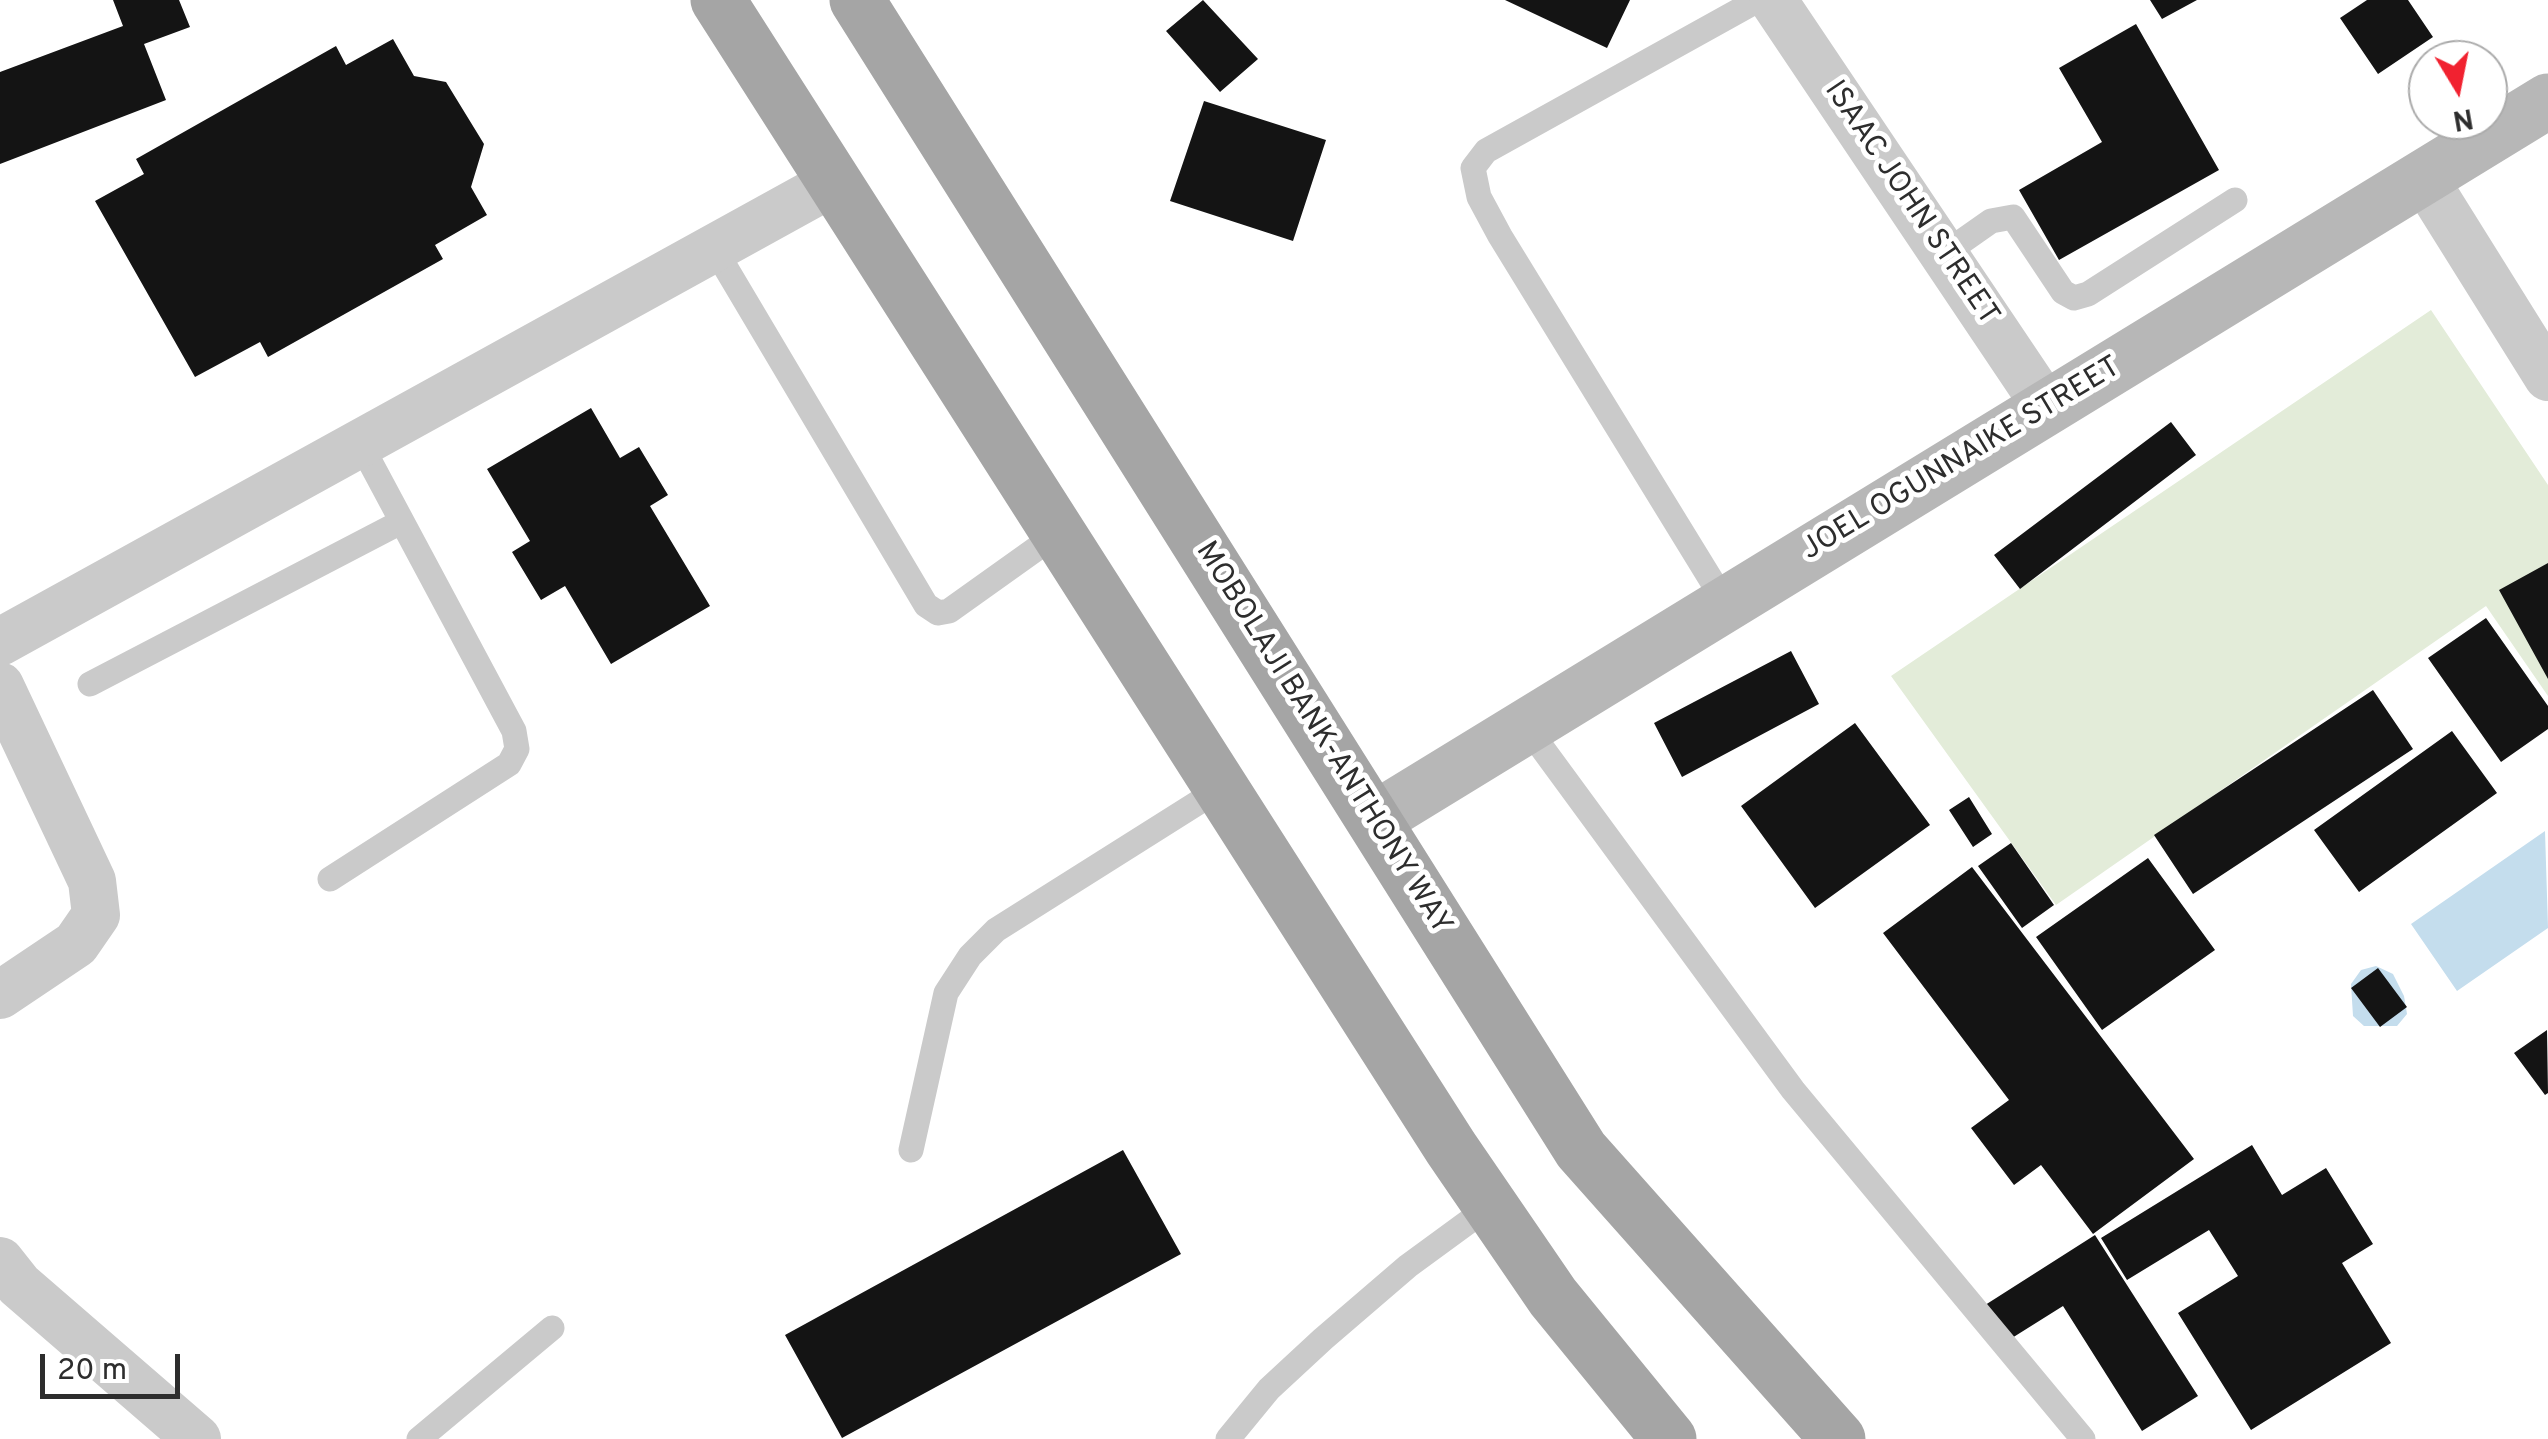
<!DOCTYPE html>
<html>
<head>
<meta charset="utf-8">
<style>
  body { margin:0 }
  #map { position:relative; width:2548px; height:1439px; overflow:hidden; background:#fff; font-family:Overpass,sans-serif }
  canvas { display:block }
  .north { position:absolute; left:2408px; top:40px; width:100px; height:100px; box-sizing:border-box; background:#fff; border:2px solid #ababab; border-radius:50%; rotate:170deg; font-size:28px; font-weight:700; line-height:40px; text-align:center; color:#2d2d2d }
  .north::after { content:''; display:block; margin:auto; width:35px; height:45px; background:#f12230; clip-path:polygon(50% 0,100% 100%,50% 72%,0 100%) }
  .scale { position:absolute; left:40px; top:1354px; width:140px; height:45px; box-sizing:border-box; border:5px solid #2d2d2d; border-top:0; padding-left:12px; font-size:30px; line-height:35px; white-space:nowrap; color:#2d2d2d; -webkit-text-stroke:8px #fff; paint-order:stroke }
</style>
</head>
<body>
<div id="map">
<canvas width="2548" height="1439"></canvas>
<div class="north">N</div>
<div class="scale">20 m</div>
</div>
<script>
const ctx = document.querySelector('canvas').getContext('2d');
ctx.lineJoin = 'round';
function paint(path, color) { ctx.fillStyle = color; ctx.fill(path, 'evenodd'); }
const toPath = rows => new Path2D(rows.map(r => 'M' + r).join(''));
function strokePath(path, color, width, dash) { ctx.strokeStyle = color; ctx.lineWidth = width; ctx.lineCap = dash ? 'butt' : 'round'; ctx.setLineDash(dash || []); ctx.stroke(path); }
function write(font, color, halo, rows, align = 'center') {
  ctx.font = font + ' Overpass,sans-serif'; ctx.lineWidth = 10; ctx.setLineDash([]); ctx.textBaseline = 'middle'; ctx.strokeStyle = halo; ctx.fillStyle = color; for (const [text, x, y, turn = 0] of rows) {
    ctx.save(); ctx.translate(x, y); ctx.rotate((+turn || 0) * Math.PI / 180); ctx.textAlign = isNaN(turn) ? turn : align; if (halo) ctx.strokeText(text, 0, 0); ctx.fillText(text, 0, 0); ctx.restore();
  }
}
const green = toPath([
  [2431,310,2548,485,2548,696,2486,606,2056,905,1891,676]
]);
const water = toPath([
  [2545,831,2548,928,2457,991,2411,924],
  [2376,966,2393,974,2404,996,2407,1014,2397,1026,2364,1026,2353,1016,2351,984,2361,970]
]);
const building = toPath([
  [113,0,179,0,190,27,144,44,166,100,0,164,0,72,123,26],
  [1203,0,1258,59,1220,92,1166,31],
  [1505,0,1630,0,1607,48],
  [2150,0,2197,0,2162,19],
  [2367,0,2408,0,2433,37,2378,74,2340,18],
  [2136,24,2219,170,2059,260,2019,190,2102,142,2059,68],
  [393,39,414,76,446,82,484,144,471,187,487,215,435,245,443,259,268,357,260,342,195,377,95,201,144,174,136,159,336,46,346,65],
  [1204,101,1326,140,1293,241,1170,201],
  [591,408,620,458,639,447,668,495,650,506,710,606,611,664,565,586,541,600,512,552,530,541,487,469],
  [2171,422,2196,455,2020,589,1994,555],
  [2548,563,2548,679,2499,590],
  [2486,618,2548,706,2548,729,2501,762,2428,658],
  [1791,651,1819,704,1682,777,1654,723],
  [2373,690,2413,749,2193,894,2154,835],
  [1855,723,1930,825,1815,908,1741,806],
  [2452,731,2497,793,2359,892,2314,830],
  [1969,797,1992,834,1973,847,1949,810],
  [2011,843,2054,905,2022,928,1978,866],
  [2148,858,2215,950,2102,1030,2036,937],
  [1972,867,2194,1159,2093,1234,2041,1165,2014,1185,1971,1128,2009,1100,1883,933],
  [2378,968,2407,1007,2380,1027,2351,988],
  [2547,1030,2548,1093,2545,1095,2514,1053],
  [2252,1145,2282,1195,2326,1168,2373,1244,2342,1263,2391,1343,2251,1430,2178,1313,2238,1276,2209,1230,2127,1280,2101,1238],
  [1123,1150,1181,1254,842,1438,785,1335],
  [2095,1235,2198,1396,2142,1431,2063,1306,2004,1343,1982,1307]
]);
const lane = toPath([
  [714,248,926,605,938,613,949,611,1057,534],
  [1944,254,1991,221,2013,217,2063,292,2074,298,2088,294,2235,200],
  [1726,604,1500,236,1479,197,1473,168,1486,151,1758,0],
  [90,684,401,522],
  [1526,726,1793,1090,2083,1439],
  [330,879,509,764,517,749,514,731,360,443],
  [911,1150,946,993,970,956,996,930,1218,790],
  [419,1439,552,1328],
  [1228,1439,1269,1389,1323,1339,1408,1266,1490,1206]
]);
const street = toPath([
  [1773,0,2047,408],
  [2423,177,2548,377],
  [0,642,834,182],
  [0,686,92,881,96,915,76,944,0,995],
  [0,1261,19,1285,197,1439]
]);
const secondary = toPath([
  [1375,819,2548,101]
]);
const primary = toPath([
  [718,0,1451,1148,1553,1297,1669,1439],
  [857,0,1581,1150,1838,1439]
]);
const streetNames = [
  ["ISAAC JOHN STREET",1910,204,56],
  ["JOEL OGUNNAIKE STREET",1962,460,-31],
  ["MOBOLAJI BANK-ANTHONY WAY",1322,739,58]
];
paint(green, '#e3ecd9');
paint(water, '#c4dded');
paint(building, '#141414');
strokePath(lane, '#cacaca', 25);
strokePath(street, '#cacaca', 48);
strokePath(secondary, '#b7b7b7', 55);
strokePath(primary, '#a5a5a5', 55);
write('30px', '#2d2d2d', '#fff', streetNames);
</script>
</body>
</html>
